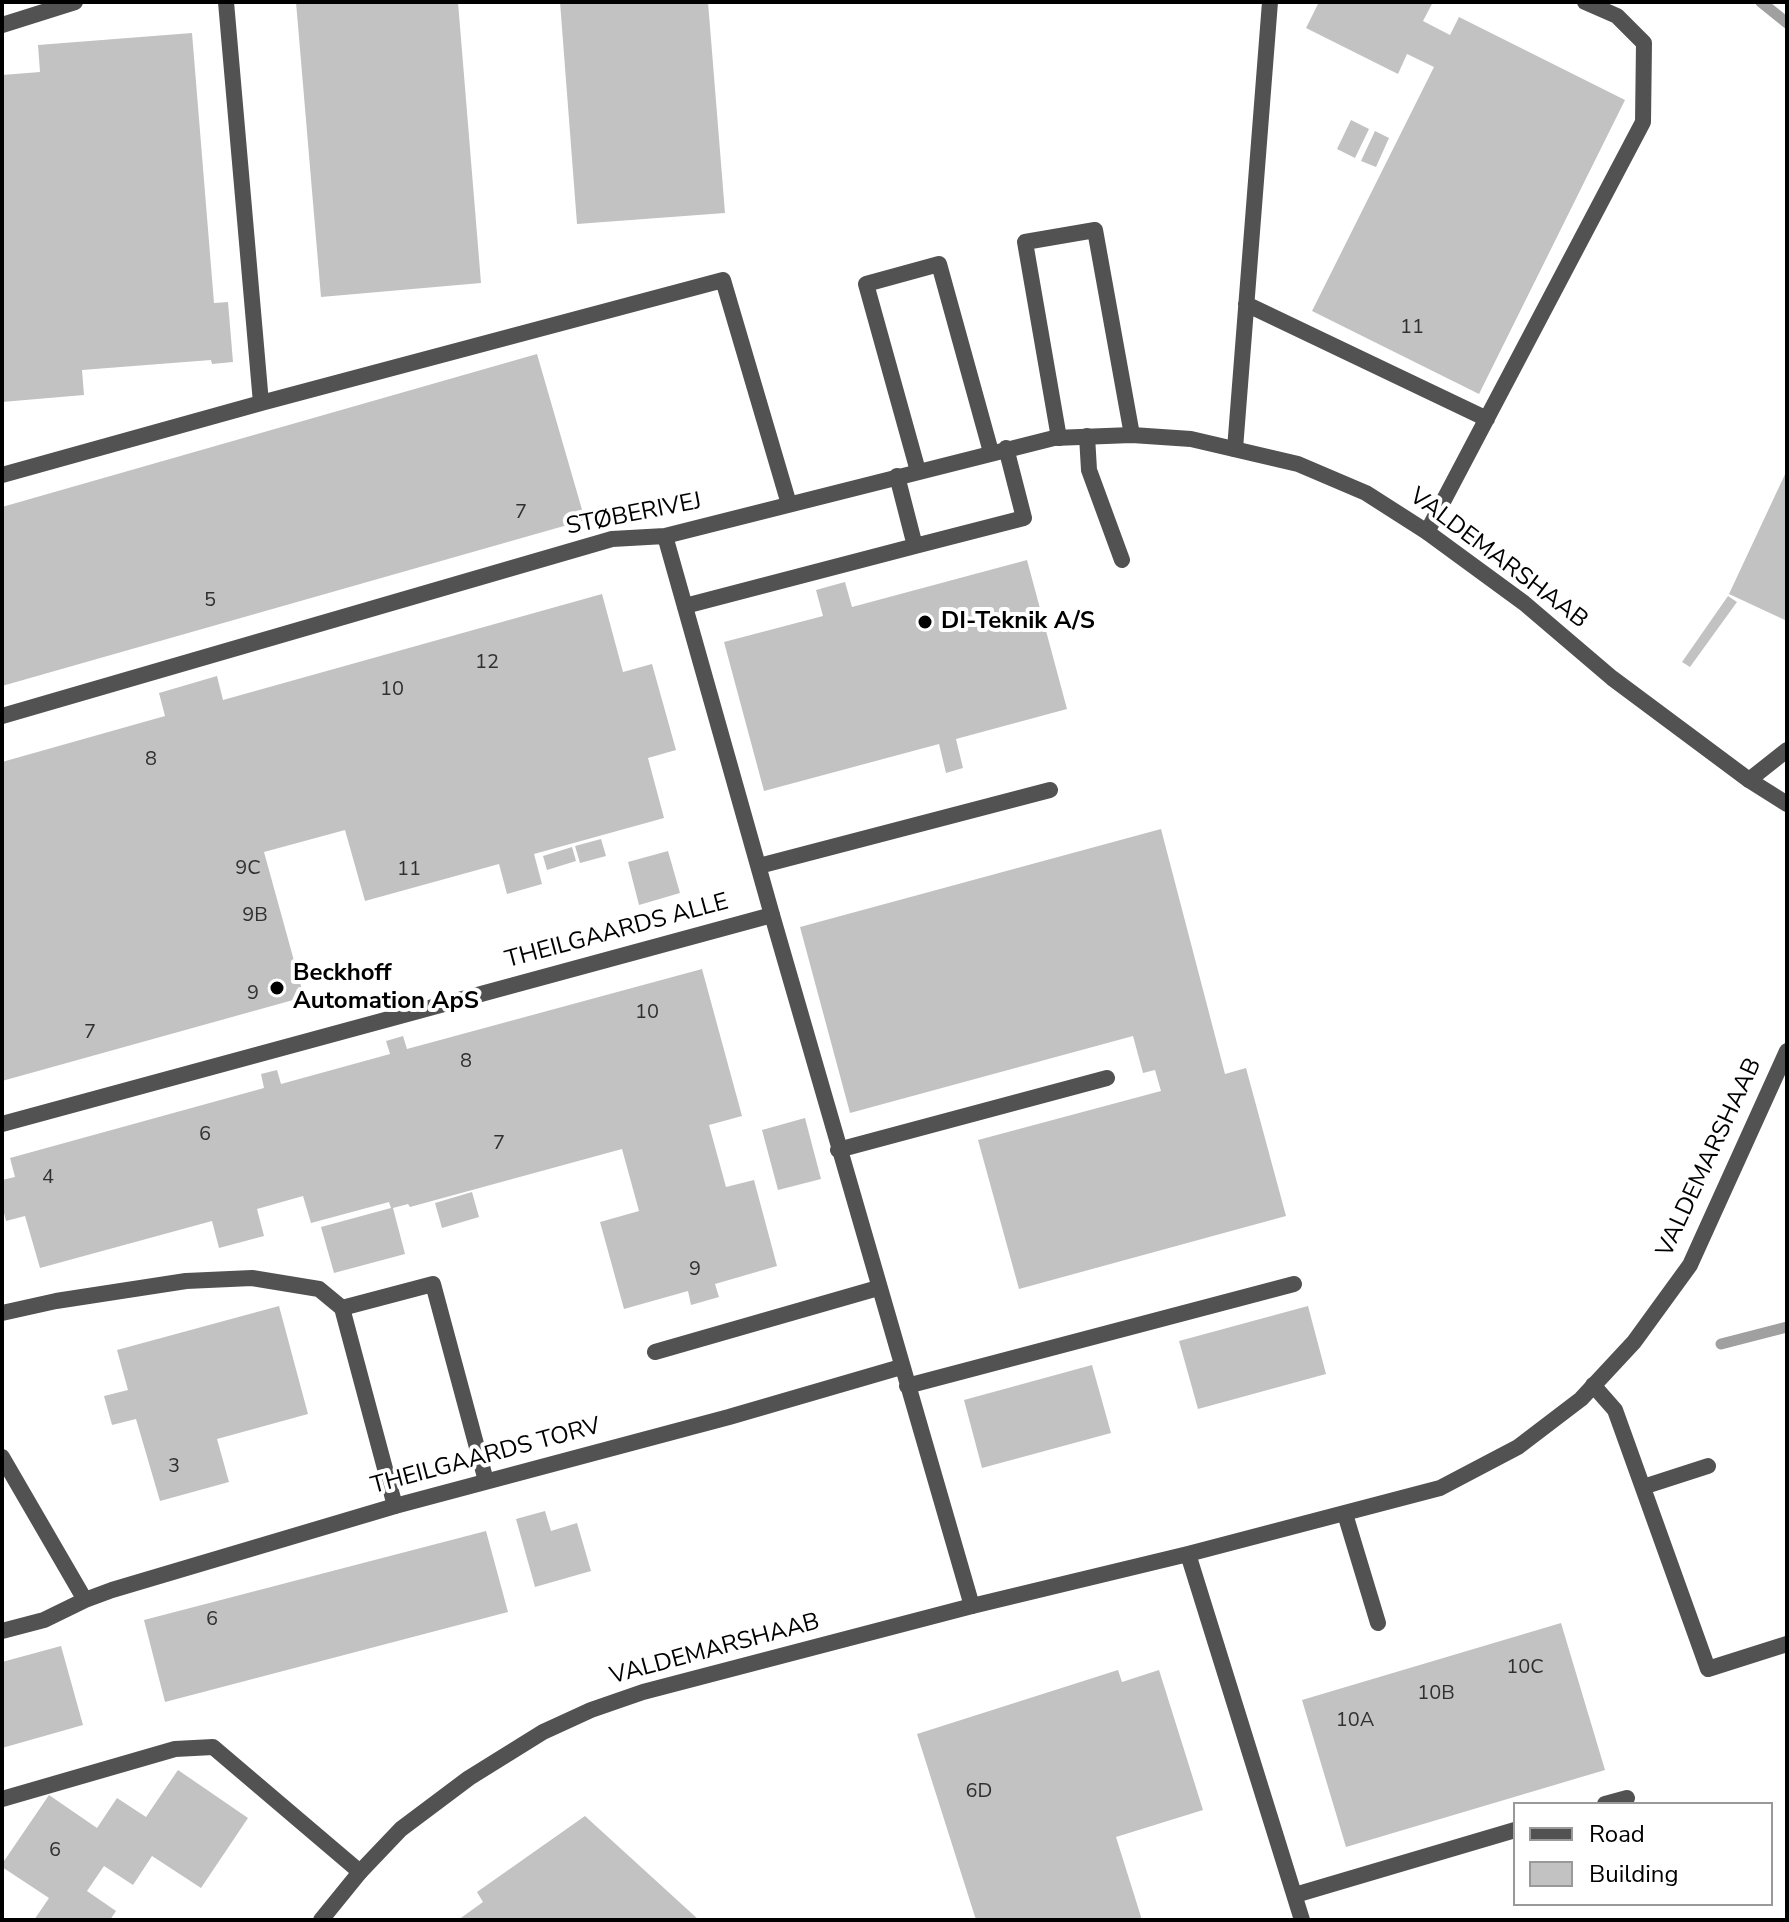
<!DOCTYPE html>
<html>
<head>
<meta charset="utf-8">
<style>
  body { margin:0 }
  #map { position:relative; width:1789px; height:1922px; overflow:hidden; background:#fff; font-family:"Nunito Sans",sans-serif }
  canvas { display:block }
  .frame { position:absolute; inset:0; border:4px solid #000; pointer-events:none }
  .legend { position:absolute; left:1513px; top:1802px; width:260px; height:104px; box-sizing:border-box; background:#fff; border:2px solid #999; margin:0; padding:10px 14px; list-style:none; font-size:24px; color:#000 }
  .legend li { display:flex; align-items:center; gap:16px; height:40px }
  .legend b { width:40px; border:2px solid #999 }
</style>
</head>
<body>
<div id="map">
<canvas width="1789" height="1922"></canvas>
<div class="frame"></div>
<ul class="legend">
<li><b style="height:10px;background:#525252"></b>Road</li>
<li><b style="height:22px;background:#c2c2c2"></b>Building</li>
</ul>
</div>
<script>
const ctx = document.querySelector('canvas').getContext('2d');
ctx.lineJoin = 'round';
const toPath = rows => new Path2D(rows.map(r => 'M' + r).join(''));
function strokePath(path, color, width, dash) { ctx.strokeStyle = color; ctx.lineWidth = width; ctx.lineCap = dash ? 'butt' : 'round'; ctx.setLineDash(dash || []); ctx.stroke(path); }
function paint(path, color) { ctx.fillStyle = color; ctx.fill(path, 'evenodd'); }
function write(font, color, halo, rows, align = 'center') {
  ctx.font = font + ' "Nunito Sans",sans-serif'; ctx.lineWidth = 8; ctx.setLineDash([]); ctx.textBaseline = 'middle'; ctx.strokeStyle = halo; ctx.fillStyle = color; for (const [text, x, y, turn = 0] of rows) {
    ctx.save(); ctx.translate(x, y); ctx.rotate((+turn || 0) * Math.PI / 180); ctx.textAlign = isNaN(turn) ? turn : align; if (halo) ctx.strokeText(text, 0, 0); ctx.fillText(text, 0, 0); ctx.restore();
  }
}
const stream = toPath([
  [1761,2,1787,23],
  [1721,1344,1787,1327]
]);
const building = toPath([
  [296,2,458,2,481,283,321,297],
  [560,2,708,2,725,213,577,224],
  [1319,2,1433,2,1423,21,1450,35,1459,17,1625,100,1479,394,1312,311,1434,67,1407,54,1398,74,1306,28],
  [192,33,214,303,228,302,233,362,212,364,211,360,82,370,84,395,2,402,2,75,40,72,38,45],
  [1351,120,1369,129,1355,158,1337,149],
  [1375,131,1389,138,1376,167,1361,161],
  [537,354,585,520,2,686,2,507],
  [1787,470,1787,621,1729,594],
  [1027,560,1067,709,956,739,963,768,946,773,939,744,764,791,724,642,823,616,816,590,845,582,852,607],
  [602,594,623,672,652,664,676,750,648,758,664,818,534,854,542,884,507,894,499,864,365,901,345,830,264,852,304,997,2,1081,2,762,165,716,159,693,217,676,223,700],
  [1728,596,1737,602,1690,667,1682,662],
  [1161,829,1225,1074,1246,1068,1286,1216,1019,1289,978,1140,1161,1091,1155,1070,1143,1073,1133,1036,850,1113,800,927],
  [601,839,606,856,580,863,575,846],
  [572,847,576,861,547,870,543,856],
  [668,851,680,893,639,905,628,862],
  [702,969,742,1116,709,1125,726,1187,754,1180,777,1266,715,1284,719,1297,691,1305,688,1291,624,1309,600,1222,639,1211,622,1149,410,1207,408,1204,393,1208,405,1254,334,1273,321,1227,391,1208,389,1202,311,1223,303,1196,257,1209,264,1236,219,1248,212,1221,40,1268,25,1216,6,1221,2,1205,2,1180,15,1177,10,1158,264,1088,261,1074,277,1070,281,1084,390,1054,386,1041,403,1036,407,1049],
  [805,1118,821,1179,778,1190,762,1130],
  [472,1192,479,1217,442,1228,435,1203],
  [279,1306,308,1414,217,1439,229,1482,160,1501,136,1419,112,1425,104,1396,128,1390,117,1350],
  [1308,1306,1326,1374,1198,1409,1179,1341],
  [1092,1365,1111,1433,982,1468,964,1400],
  [545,1511,551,1531,577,1523,591,1571,535,1587,516,1519],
  [486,1531,508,1612,165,1702,144,1620],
  [1561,1623,1605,1770,1346,1847,1302,1700],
  [61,1646,83,1725,2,1748,2,1662],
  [1118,1670,1122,1682,1159,1670,1203,1810,1116,1837,1142,1920,976,1920,917,1734],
  [178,1770,248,1818,201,1888,152,1856,133,1885,104,1866,87,1891,116,1911,110,1920,34,1920,49,1898,2,1867,2,1864,49,1795,97,1828,117,1798,146,1817],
  [585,1816,699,1920,458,1920,483,1902,477,1892]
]);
const service = toPath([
  [2,25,75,2],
  [1246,304,1487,419],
  [261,403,723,280,789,504],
  [1087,436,1089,470,1122,560],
  [1059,438,1025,242,1095,230,1132,435],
  [1235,449,1270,2],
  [918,471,866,284,939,264,991,452],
  [2,475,261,403,226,2],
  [897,476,915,546,1024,518,1006,448],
  [1427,532,1643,122,1644,43,1617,16,1585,2],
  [685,606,915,546],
  [1749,780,1787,750],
  [759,866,1050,790],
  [772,915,972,1606],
  [838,1150,1107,1078],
  [342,1308,433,1284,486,1481],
  [2,1313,56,1301,186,1281,252,1278,319,1289,342,1308,395,1506],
  [655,1352,878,1288],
  [1593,1385,1615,1410,1708,1669,1787,1644],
  [907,1386,1294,1284],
  [1643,1487,1708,1466],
  [1345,1514,1378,1623],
  [2,1799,175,1749,213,1747,360,1872],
  [1605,1804,1627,1798],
  [1295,1895,1515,1830]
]);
const minor = toPath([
  [2,716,612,539,665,536,1054,438,1132,435,1191,439,1298,464,1366,493,1427,532,1524,603,1612,678,1749,780,1787,804],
  [2,1124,772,915,665,536],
  [2,1457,85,1600],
  [1188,1554,1302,1920],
  [2,1631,44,1620,85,1600,112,1590,395,1506,729,1417,901,1367],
  [321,1920,360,1872,401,1829,469,1778,543,1732,591,1710,643,1692,972,1606,1188,1554,1440,1488,1518,1447,1581,1399,1634,1342,1690,1265,1787,1051]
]);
const markers = [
  [925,622,8,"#000"],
  [277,988,8,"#000"]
];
const numberNames = [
  ["11",1412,328],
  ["7",521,513],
  ["5",210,601],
  ["12",487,663],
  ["10",392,690],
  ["8",151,760],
  ["9C",248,869],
  ["11",409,870],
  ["9B",255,916],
  ["9",253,994],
  ["10",647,1013],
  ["7",90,1033],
  ["8",466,1062],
  ["6",205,1135],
  ["7",499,1144],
  ["4",48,1178],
  ["9",695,1270],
  ["3",174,1467],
  ["6",212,1620],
  ["10C",1525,1668],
  ["10B",1436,1694],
  ["10A",1355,1721],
  ["6D",979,1792],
  ["6",55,1851]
];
const streetNames = [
  ["STØBERIVEJ",634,515,-11],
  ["VALDEMARSHAAB",1498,559,37],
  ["THEILGAARDS ALLE",617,932,-15],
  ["VALDEMARSHAAB",1710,1158,-65],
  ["THEILGAARDS TORV",486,1457,-15],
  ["VALDEMARSHAAB",715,1650,-15]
];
const poiNames = [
  ["DI-Teknik A/S",941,622],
  ["Beckhoff",293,974],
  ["Automation ApS",293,1002]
];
strokePath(stream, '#a0a0a0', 11);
paint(building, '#c2c2c2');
strokePath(service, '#525252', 16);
strokePath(minor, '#525252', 16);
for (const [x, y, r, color] of markers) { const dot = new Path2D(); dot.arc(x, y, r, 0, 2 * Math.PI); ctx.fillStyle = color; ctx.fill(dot); strokePath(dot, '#fff', 3); }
write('20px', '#303030', null, numberNames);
write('24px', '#000', '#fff', streetNames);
write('bold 24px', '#000', '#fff', poiNames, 'left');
</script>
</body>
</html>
